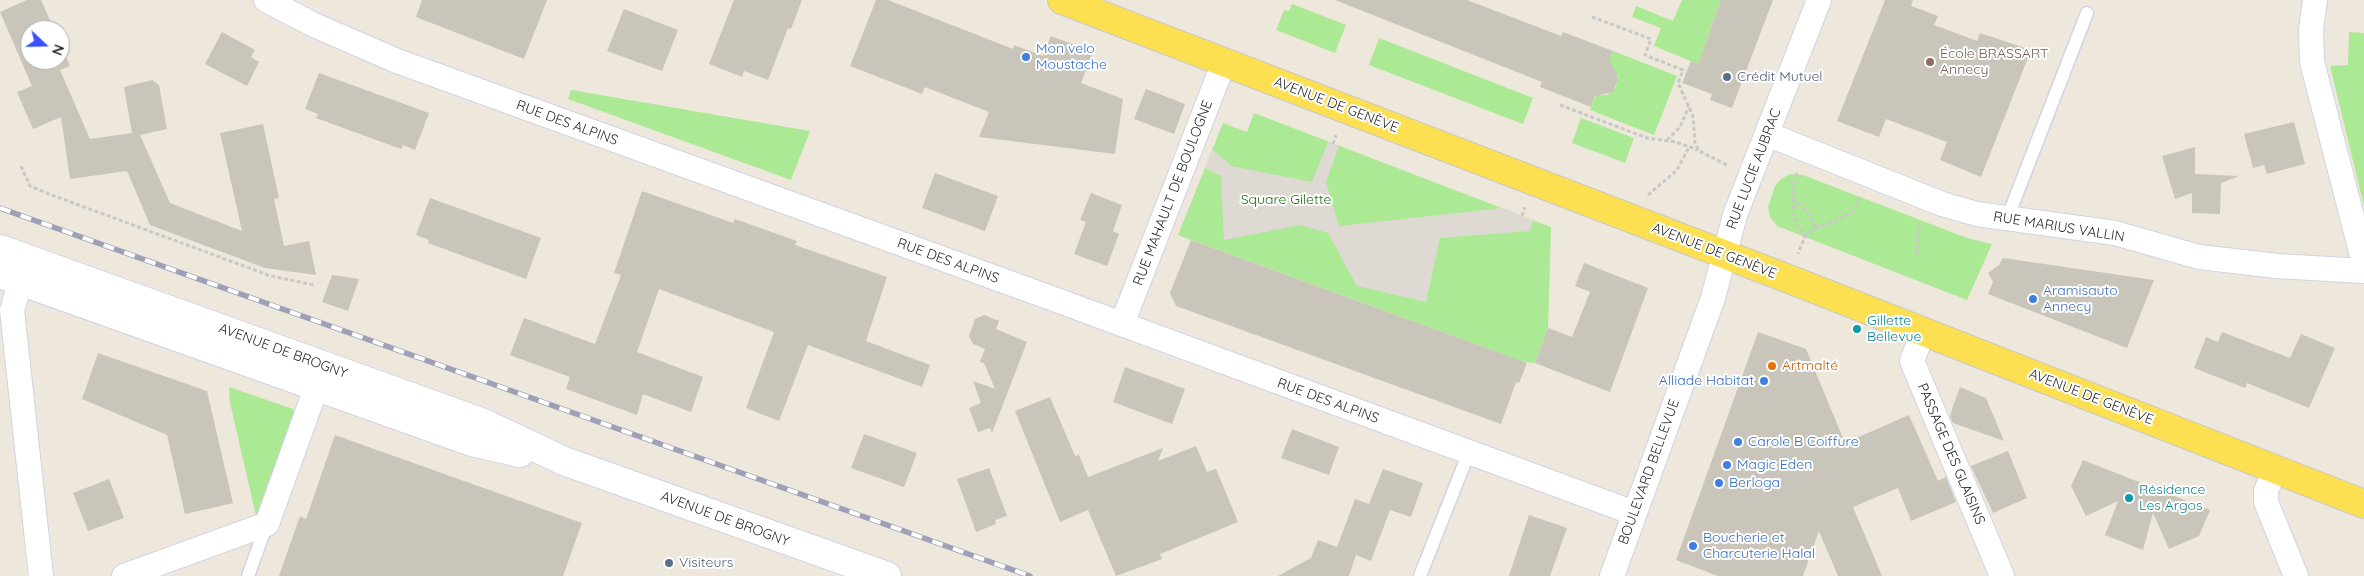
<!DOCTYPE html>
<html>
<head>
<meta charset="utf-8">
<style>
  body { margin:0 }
  #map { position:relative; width:2364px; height:576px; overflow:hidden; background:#eee7dc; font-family:Quicksand,sans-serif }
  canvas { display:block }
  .north { position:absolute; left:20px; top:20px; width:50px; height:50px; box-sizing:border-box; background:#fff; border:1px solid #aaa; border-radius:50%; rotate:111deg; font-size:14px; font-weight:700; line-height:20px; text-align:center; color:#2b2b2b }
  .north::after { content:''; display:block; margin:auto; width:18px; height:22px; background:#3850ff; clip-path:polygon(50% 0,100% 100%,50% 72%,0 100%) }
</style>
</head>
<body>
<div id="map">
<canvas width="2364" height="576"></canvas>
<div class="north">N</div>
</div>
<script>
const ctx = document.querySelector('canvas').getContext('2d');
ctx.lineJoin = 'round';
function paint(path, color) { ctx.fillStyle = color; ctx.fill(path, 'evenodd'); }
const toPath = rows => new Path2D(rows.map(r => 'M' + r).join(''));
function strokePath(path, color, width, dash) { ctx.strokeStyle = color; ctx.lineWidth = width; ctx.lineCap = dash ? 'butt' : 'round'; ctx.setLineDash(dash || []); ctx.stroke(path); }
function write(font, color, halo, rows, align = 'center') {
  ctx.font = font + ' Quicksand,sans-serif'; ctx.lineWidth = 4; ctx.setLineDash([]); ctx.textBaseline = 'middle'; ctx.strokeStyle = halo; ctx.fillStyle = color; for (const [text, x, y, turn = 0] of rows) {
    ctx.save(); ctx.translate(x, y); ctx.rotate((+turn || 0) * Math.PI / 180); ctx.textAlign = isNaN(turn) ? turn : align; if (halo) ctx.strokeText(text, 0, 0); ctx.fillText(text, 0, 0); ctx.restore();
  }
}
const green = toPath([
  [1682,0,1721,0,1698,64,1654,46,1661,28,1632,17,1636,6,1673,21],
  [1292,4,1346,25,1335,53,1276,30,1284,10,1289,11],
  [2349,32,2364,33,2364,206,2330,66,2348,65],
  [1379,38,1533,98,1523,124,1369,65],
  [1613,51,1677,76,1654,135,1590,110,1596,95,1607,95,1616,87,1618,76,1608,63],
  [571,90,810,131,791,180,568,99],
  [1254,113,1551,227,1548,328,1535,363,1524,362,1178,235,1223,123,1247,132],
  [1581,118,1634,138,1625,163,1572,143],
  [1790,174,1803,175,1967,238,1992,244,1967,300,1777,226,1770,217,1768,207,1775,186,1781,179],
  [229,387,293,409,296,415,257,520,230,403]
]);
const plaza = toPath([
  [1328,142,1339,146,1326,182,1339,226,1503,208,1533,220,1530,231,1440,238,1426,302,1357,286,1328,233,1300,225,1224,240,1221,176,1205,168,1212,149,1231,166,1312,182]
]);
const building = toPath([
  [27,0,41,0,54,30,30,30,30,60,60,60,60,43,70,66,60,70,90,139,132,133,124,87,152,80,159,85,167,129,140,135,170,203,242,231,220,133,263,124,279,198,274,199,284,246,309,241,316,275,265,268,150,225,127,171,70,179,61,117,33,129,17,92,32,86,0,12],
  [422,0,547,0,524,59,416,17],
  [734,0,802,0,791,29,788,28,768,80,744,71,742,77,709,64],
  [876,0,888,0,1013,49,1014,45,1043,56,1051,36,1093,52,1081,83,1123,99,1115,154,979,137,989,112,925,87,922,94,850,66],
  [1335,0,1467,0,1561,36,1563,32,1613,51,1609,61,1616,71,1618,80,1613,92,1595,96,1591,107,1540,87,1542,82],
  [1721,0,1773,0,1732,108,1710,100,1712,94,1682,83,1691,61,1698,64],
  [1885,0,1913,0,1911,6,1938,16,1934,25,1977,41,1980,33,2031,50,1981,177,1940,160,1947,142,1886,119,1879,137,1837,121],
  [624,9,678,30,662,71,607,51],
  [222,32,255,50,251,57,259,62,247,86,205,64],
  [319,73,429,113,415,150,403,145,401,149,316,118,318,114,305,109],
  [1146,89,1185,104,1174,134,1134,119],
  [2294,122,2305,164,2267,174,2264,165,2253,168,2244,134],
  [2195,147,2195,174,2239,176,2221,183,2220,214,2192,213,2192,193,2175,199,2162,156],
  [935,173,998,196,985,231,922,208],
  [642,191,733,223,735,219,797,241,795,245,887,277,866,341,930,365,922,387,808,345,779,421,746,408,774,332,659,289,637,352,703,377,691,412,643,394,637,415,566,389,570,377,510,355,524,318,595,344,621,275,614,273],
  [1091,193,1122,205,1113,231,1119,234,1107,266,1074,254,1086,222,1080,220],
  [430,198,541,238,526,279,428,243,429,240,416,235],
  [1191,240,1527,363,1519,383,1516,382,1501,424,1176,306,1170,293],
  [2003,258,2154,280,2127,348,1988,294,1993,282,1988,273,1999,265],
  [1584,263,1648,288,1610,392,1535,363,1548,328,1572,337,1590,292,1575,286],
  [332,275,359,279,348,311,322,302],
  [984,315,999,321,996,329,1027,342,992,433,990,428,978,432,969,408,981,403,973,381,995,389,984,363,980,362,985,349,973,344,969,336,975,319],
  [1758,332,1806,349,1845,443,1909,415,1938,481,1946,477,1956,502,1911,521,1898,488,1853,507,1882,576,1838,576,1819,531,1803,576,1718,576,1676,560],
  [2222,332,2290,358,2301,334,2335,348,2309,408,2247,383,2245,388,2194,368,2206,337,2218,342],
  [98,353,207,391,233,503,185,514,167,435,82,399],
  [1125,367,1185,389,1172,424,1113,402],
  [1960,387,1986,398,2004,441,1953,423,1950,417,1953,406],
  [1050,397,1075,456,1079,455,1088,477,1163,448,1158,461,1196,446,1207,472,1216,469,1238,522,1160,554,1162,559,1116,576,1088,510,1060,522,1015,411],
  [1292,429,1339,447,1329,475,1281,458],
  [864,434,917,453,904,487,851,468],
  [335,435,582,523,563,576,279,576,300,516,306,519],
  [2008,451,2027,498,1993,513,1971,466],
  [2083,460,2210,510,2199,536,2169,549,2153,513,2143,550,2105,535,2118,501,2086,516,2071,486],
  [989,468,1007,516,995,520,996,524,976,532,957,479],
  [1383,469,1423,483,1411,517,1390,510,1371,561,1356,555,1349,576,1278,576,1311,558,1318,540,1337,547,1355,499,1369,504],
  [109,479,124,518,88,531,73,493],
  [1529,515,1567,528,1550,576,1509,576]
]);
const path = toPath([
  [1592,17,1651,39,1645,55,1683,70,1678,83,1693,116,1695,143,1699,151,1727,165],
  [1560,105,1647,138,1676,142,1698,150],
  [1667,140,1680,127,1689,107],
  [1333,144,1336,135],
  [21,166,30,186,49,194,271,276,314,285],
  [1797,173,1793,184,1794,213,1796,224,1805,236,1798,254],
  [1648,195,1677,170,1689,147],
  [1793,199,1807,211,1816,228],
  [1522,216,1525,207],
  [1805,236,1816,228,1837,220,1854,211,1859,198],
  [1917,255,1919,223]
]);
const lane = toPath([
  [2007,219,2087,13],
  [248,576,267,524],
  [1420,576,1469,452]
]);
const street = toPath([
  [266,0,314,25,397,61,1062,302,1634,513],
  [2315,0,2311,30,2312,62,2364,263],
  [1767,134,1942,204,1977,214,2115,233,2199,257,2277,266,2364,271],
  [21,281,12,310,41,576],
  [1122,324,1224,62],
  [1923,332,1912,361,2002,576],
  [2275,469,2266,491,2266,502,2296,576],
  [124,576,267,524,316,388],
  [1612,576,1713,298,1735,215,1819,0]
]);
const secondary = toPath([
  [0,249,481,422,564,461,887,576],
  [0,274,472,442,520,453]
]);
const primary = toPath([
  [1062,0,1794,281,2364,504]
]);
const rail = toPath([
  [0,208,1030,576]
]);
const markers = [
  [1026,57,5,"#3f7fe0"],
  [1930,62,5,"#8d6e63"],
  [1727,77,5,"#5c6f8a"],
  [2033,299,5,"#3f7fe0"],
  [1857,329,5,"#0f9aa8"],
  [1772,366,5,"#e8710a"],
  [1764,381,5,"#3f7fe0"],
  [1738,442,5,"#3f7fe0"],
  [1727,465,5,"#3f7fe0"],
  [1719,483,5,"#3f7fe0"],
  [2129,498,5,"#0f9aa8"],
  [1693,546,5,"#3f7fe0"],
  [669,563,5,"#5c6f8a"]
];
const shopNames = [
  ["Mon velo",1036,49],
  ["Moustache",1036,65],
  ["Aramisauto",2043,291],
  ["Annecy",2043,307],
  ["Alliade Habitat",1754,381,"right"],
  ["Carole B Coiffure",1748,442],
  ["Magic Eden",1737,465],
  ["Berloga",1729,483],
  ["Boucherie et",1703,538],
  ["Charcuterie Halal",1703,554]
];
const educationNames = [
  ["École BRASSART",1940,54],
  ["Annecy",1940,70]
];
const serviceNames = [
  ["Crédit Mutuel",1737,77],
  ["Visiteurs",679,563]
];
const streetNames = [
  ["AVENUE DE GENÈVE",1336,105,21],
  ["RUE DES ALPINS",567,123,20],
  ["RUE LUCIE AUBRAC",1754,169,-69],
  ["RUE MAHAULT DE BOULOGNE",1173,193,-69],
  ["RUE MARIUS VALLIN",2059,227,9],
  ["AVENUE DE GENÈVE",1714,251,21],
  ["RUE DES ALPINS",948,261,20],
  ["AVENUE DE BROGNY",283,351,20],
  ["AVENUE DE GENÈVE",2091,397,21],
  ["RUE DES ALPINS",1328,401,20],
  ["PASSAGE DES GLAISINS",1951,454,67],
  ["BOULEVARD BELLEVUE",1649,472,-70],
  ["AVENUE DE BROGNY",725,519,20]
];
const parkNames = [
  ["Square Gilette",1286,200]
];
const cultureNames = [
  ["Gillette",1867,321],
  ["Bellevue",1867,337],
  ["Résidence",2139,490],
  ["Les Argos",2139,506]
];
const foodNames = [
  ["Artmalté",1782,366]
];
paint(green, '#abe994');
paint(plaza, '#dedad3');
paint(building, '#c9c5ba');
strokePath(lane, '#d1d3e5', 15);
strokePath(street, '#d1d3e5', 26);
strokePath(secondary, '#d1d3e5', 30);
strokePath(primary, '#c8c8c8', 30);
strokePath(path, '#c8c8c8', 3, [4, 2.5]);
strokePath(lane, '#fff', 12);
strokePath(street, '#fff', 24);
strokePath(secondary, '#fff', 28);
strokePath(primary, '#fde052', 28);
strokePath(rail, '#9ea0b7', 5.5);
strokePath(rail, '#fff', 4, [11]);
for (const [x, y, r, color] of markers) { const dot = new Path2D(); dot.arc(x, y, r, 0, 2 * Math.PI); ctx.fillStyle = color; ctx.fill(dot); strokePath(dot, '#fff', 2); }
write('14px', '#366cbe', '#fff', shopNames, 'left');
write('14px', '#785e54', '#fff', educationNames, 'left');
write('14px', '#4e5e75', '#fff', serviceNames, 'left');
write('14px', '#2b2b2b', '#fff', streetNames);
write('14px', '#216f14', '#fff', parkNames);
write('14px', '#0d838f', '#fff', cultureNames, 'left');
write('14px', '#c56008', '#fff', foodNames, 'left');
</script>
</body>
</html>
